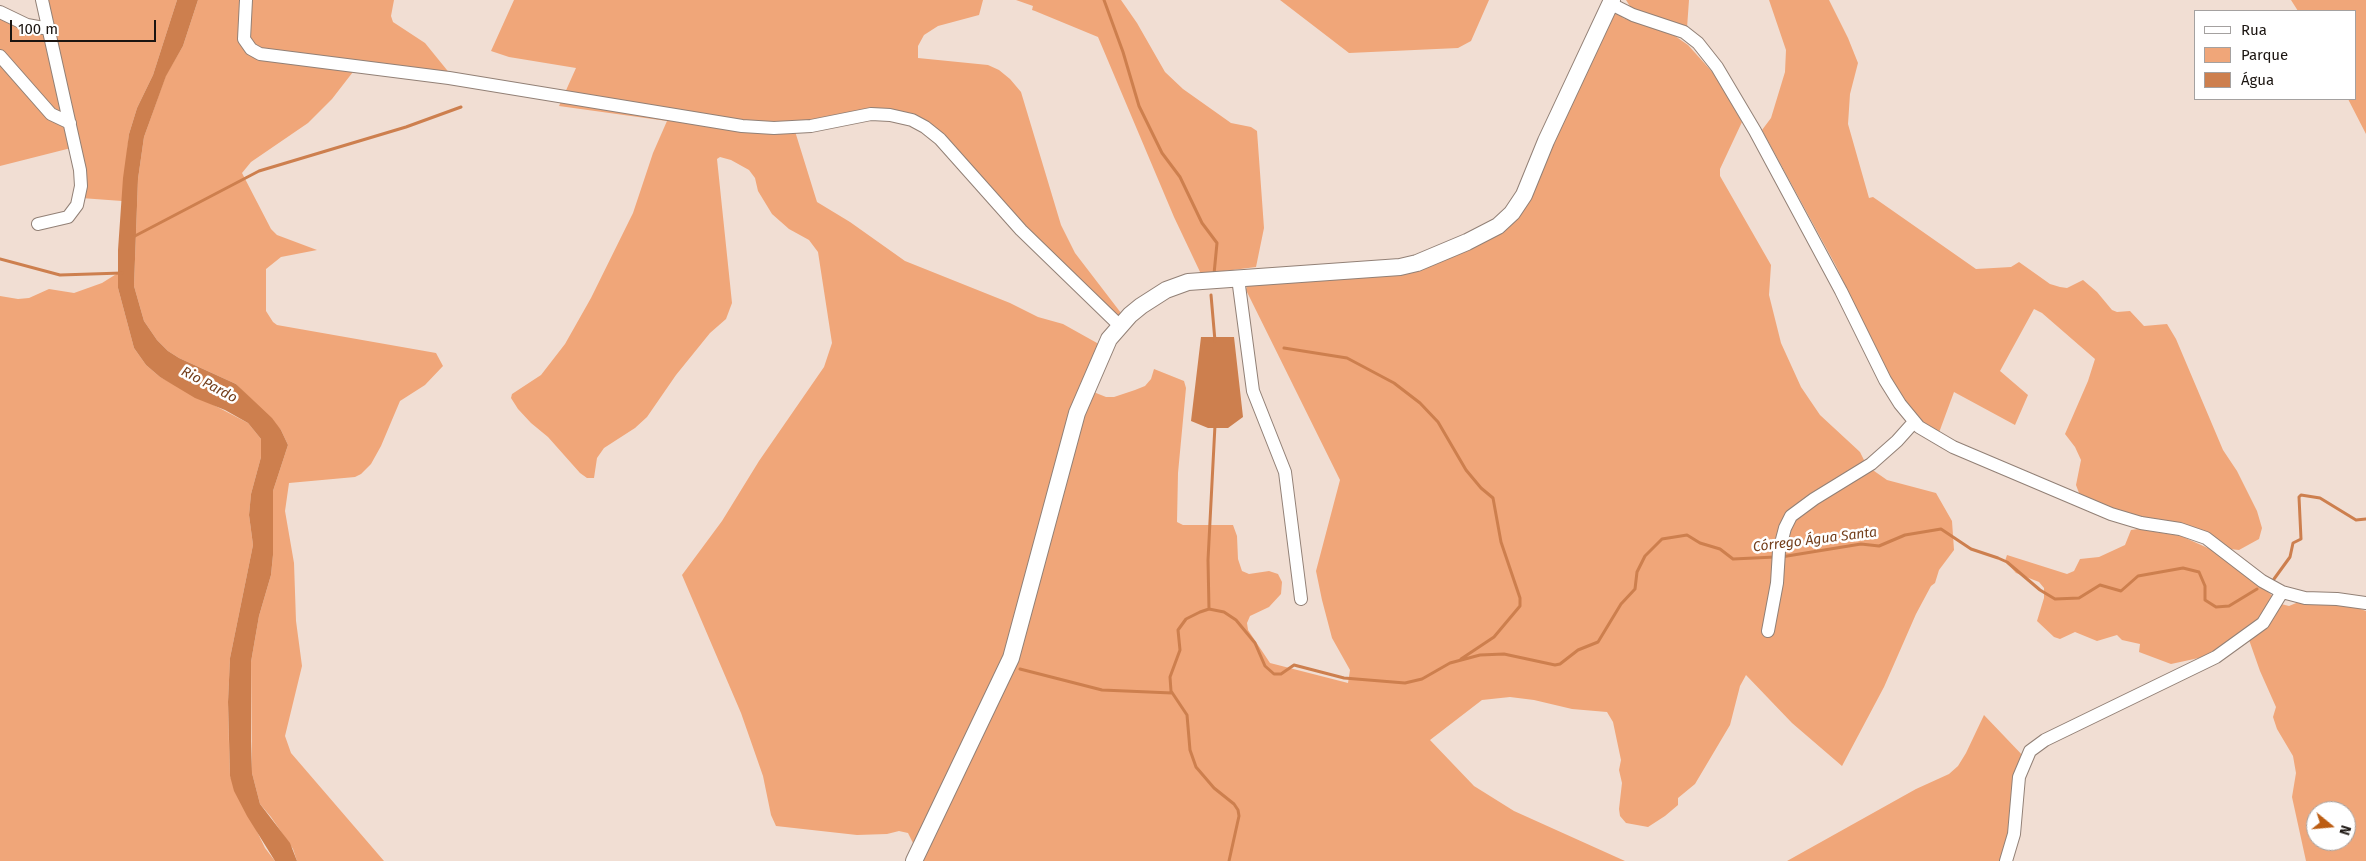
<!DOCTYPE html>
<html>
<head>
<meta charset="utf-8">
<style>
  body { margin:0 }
  #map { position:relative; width:2366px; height:861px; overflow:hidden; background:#f1ded3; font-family:"Fira Sans",sans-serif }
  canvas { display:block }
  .legend { position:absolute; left:2194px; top:10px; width:162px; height:90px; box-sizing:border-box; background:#fff; border:1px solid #a4a1a0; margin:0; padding:6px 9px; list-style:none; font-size:15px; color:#1b1511 }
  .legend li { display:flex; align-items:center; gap:10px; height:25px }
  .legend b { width:25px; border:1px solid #a4a1a0 }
  .north { position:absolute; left:2306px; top:801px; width:50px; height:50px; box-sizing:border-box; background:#fff; border:1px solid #a4a1a0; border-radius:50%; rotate:107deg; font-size:14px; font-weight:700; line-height:20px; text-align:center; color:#1b1511 }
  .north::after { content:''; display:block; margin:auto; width:18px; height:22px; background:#bc5d13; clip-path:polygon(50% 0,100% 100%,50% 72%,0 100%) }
  .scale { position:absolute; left:10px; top:20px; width:146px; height:22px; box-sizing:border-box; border:2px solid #1b1511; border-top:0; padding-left:6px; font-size:15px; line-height:18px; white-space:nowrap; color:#1b1511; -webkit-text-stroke:4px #fff; paint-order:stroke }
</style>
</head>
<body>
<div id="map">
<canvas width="2366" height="861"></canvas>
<ul class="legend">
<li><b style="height:6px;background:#fff"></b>Rua</li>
<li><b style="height:14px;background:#f0a679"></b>Parque</li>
<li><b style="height:14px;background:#cd7f4e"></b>Água</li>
</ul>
<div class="north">N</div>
<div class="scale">100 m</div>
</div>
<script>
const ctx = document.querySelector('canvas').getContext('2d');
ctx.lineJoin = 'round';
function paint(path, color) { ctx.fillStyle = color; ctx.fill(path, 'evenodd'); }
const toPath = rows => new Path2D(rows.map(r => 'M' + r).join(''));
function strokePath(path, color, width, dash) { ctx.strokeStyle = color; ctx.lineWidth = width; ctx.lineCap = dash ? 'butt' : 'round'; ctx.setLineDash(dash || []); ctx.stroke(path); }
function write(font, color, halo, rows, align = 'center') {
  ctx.font = font + ' "Fira Sans",sans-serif'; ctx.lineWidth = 5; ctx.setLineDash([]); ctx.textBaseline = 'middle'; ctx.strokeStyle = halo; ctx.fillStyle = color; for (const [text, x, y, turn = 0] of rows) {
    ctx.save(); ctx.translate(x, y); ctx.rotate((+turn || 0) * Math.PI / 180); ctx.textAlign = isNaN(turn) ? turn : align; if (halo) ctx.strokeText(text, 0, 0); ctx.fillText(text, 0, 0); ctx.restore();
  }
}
const green = toPath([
  [42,0,177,0,153,75,137,108,129,134,122,201,81,198,75,147,0,166,0,17,48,32],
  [198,0,394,0,391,16,393,22,425,43,451,75,356,68,332,99,308,123,251,162,242,173,271,229,277,235,317,250,281,257,266,269,266,311,273,322,277,325,436,353,443,366,425,385,400,401,381,446,371,464,361,474,355,477,289,483,285,511,294,563,296,621,302,666,285,736,291,753,384,861,297,861,293,849,271,817,260,804,252,773,251,662,259,616,271,575,273,555,273,491,288,445,281,430,236,384,179,358,168,351,157,340,144,321,134,286,138,179,144,137,166,75,183,46],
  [514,0,983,0,979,15,938,26,924,35,918,46,918,58,988,65,999,70,1010,79,1021,92,1061,225,1075,253,1121,313,1118,317,1045,252,942,136,891,113,794,128,817,202,850,222,905,261,1010,303,1038,317,1063,324,1097,343,1106,350,1090,388,1096,393,1106,397,1114,397,1135,390,1145,386,1151,379,1154,369,1184,381,1186,388,1178,473,1177,522,1183,525,1233,525,1237,536,1238,559,1242,571,1249,574,1269,571,1278,574,1282,582,1281,594,1269,607,1250,616,1247,623,1248,630,1270,663,1348,683,1350,670,1332,638,1322,600,1316,571,1340,480,1246,290,1247,286,1293,282,1419,260,1505,218,1610,0,1623,18,1675,36,1688,45,1715,75,1742,122,1720,169,1720,176,1771,265,1769,295,1781,343,1801,387,1820,415,1860,452,1867,466,1887,480,1936,493,1952,521,1954,550,1939,570,1935,583,1931,586,1916,614,1884,687,1842,766,1792,723,1746,675,1740,686,1730,725,1695,784,1678,798,1678,805,1665,816,1648,827,1626,823,1620,816,1619,809,1622,783,1619,770,1621,760,1613,722,1607,712,1572,709,1534,700,1510,697,1482,700,1430,740,1474,786,1514,811,1625,861,917,861,917,851,908,833,899,831,887,834,857,835,776,826,771,815,763,776,741,713,682,575,722,521,759,461,824,367,832,343,818,252,809,240,789,229,772,214,758,191,755,178,749,170,731,160,720,157,717,159,732,303,726,319,710,333,676,375,647,417,635,428,604,448,597,458,594,478,587,478,580,473,548,437,531,423,518,409,511,398,512,394,541,375,565,344,591,298,633,213,653,153,667,121,559,106,576,68,509,57,491,51],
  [1016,0,1121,0,1137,23,1165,72,1183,89,1231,123,1251,127,1257,131,1264,228,1256,267,1201,274,1174,217,1098,37,1035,11,1032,10,1033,6],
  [1280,0,1489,0,1471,41,1458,48,1349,53],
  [1626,0,1689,0,1687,28,1631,8],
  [1769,0,1829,0,1848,38,1858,63,1850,94,1848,124,1869,198,1873,197,1976,269,2011,267,2019,262,2050,284,2060,287,2067,288,2083,280,2097,292,2112,310,2117,312,2130,311,2144,326,2167,324,2176,339,2223,450,2237,471,2257,511,2262,528,2259,539,2239,550,2230,549,2168,524,2088,503,2079,493,2076,485,2081,460,2075,447,2065,434,2088,381,2095,359,2042,313,2034,309,2000,371,2028,395,2015,425,1954,392,1937,438,1908,409,1876,351,1836,266,1762,130,1771,118,1785,72,1786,50],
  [2291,0,2366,0,2366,134,2348,99,2355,99,2355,11,2298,11],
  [118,273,118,288,134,348,146,365,160,377,248,423,261,439,261,457,251,494,249,515,253,545,230,658,228,702,229,744,230,776,265,848,275,861,0,861,0,296,18,299,29,298,49,289,74,293,102,283],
  [2138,529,2181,536,2210,549,2266,590,2281,604,2289,606,2301,601,2338,601,2366,611,2366,861,2306,861,2292,797,2296,773,2293,756,2277,729,2273,717,2276,707,2260,671,2248,637,2208,656,2171,664,2139,652,2140,644,2122,640,2117,635,2097,641,2075,632,2060,639,2054,637,2037,621,2044,598,2044,588,2039,582,2016,573,2005,561,2007,555,2067,574,2074,571,2080,559,2099,557,2125,545,2131,530],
  [2316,811,2346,811,2346,841,2316,841],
  [1984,715,2026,759,2011,861,1787,861,1916,789,1949,774,1958,766,1966,753]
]);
const water = toPath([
  [177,0,198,0,183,46,166,76,144,137,138,179,134,286,144,321,157,340,168,351,179,358,236,384,272,418,281,430,288,445,273,491,273,555,271,575,259,616,251,662,251,741,252,773,260,804,290,843,297,861,275,861,247,816,234,791,230,776,228,702,230,658,253,545,249,515,251,494,261,457,261,439,248,423,225,410,195,398,160,377,146,365,134,348,118,288,118,250,123,178,129,134,137,108,153,75],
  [1201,337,1234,337,1243,417,1228,428,1208,428,1191,421]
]);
const stream = toPath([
  [1104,0,1123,52,1139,106,1162,153,1180,177,1202,223,1217,243,1214,274],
  [133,237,259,171,406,127,461,107],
  [0,259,60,275,122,273],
  [1211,295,1215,341],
  [1284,348,1347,358,1394,383,1420,403,1438,422,1466,470,1481,488,1493,498,1501,542,1520,598,1520,606,1494,637,1461,659],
  [1781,557,1861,544,1879,546,1905,535,1941,529,1971,549,1998,558,2007,562,2040,590,2055,599,2079,598,2100,585,2121,591,2138,576,2183,568,2199,572,2205,586,2205,600,2216,607,2229,606,2257,589],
  [2274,579,2290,557,2293,543,2301,539,2299,497,2301,495,2320,498,2356,520,2366,519],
  [1209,609,1208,560,1215,425],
  [1020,669,1102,690,1172,693],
  [1229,861,1239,816,1238,810,1234,804,1214,788,1196,767,1190,750,1187,715,1171,691,1170,677,1180,650,1178,630,1186,619,1200,612,1209,609,1224,612,1236,620,1255,643,1265,666,1274,674,1281,674,1294,665,1344,678,1405,683,1422,679,1450,663,1480,655,1504,654,1555,665,1560,664,1578,650,1598,642,1621,604,1635,589,1637,572,1645,556,1662,539,1687,535,1700,543,1720,549,1733,559,1775,557]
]);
const minor = toPath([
  [246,0,244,39,251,49,260,54,449,78,742,126,774,128,811,126,871,114,890,115,912,120,925,127,940,139,1021,230,1120,326],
  [1611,4,1633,15,1684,32,1698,43,1717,67,1755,131,1841,291,1885,380,1900,404,1919,427,1953,447,2111,514,2141,523,2180,529,2206,538,2262,581,2282,592,2305,598,2337,599,2366,603],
  [0,12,27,25,49,29],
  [0,56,51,114,70,123],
  [38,224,68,217,77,205,81,186,80,170,42,0],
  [1238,278,1253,391,1285,472,1301,599],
  [1768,631,1777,583,1779,551,1785,528,1791,516,1814,499,1871,464,1897,441,1914,422],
  [2006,861,2014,834,2019,777,2030,751,2045,740,2216,657,2263,623,2282,592]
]);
const major = toPath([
  [914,861,1011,658,1077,413,1109,339,1130,315,1141,306,1166,290,1188,282,1400,267,1417,263,1467,242,1498,226,1512,213,1524,195,1546,141,1612,0]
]);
const waterNames = [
  ["Rio Pardo",209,385,28],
  ["Córrego Água Santa",1815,540,-7]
];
paint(green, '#f0a679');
paint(water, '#cd7f4e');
strokePath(stream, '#cd7f4e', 3);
strokePath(minor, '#928076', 14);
strokePath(major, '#928076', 18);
strokePath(minor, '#fff', 12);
strokePath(major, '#fff', 16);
write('italic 14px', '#743f1c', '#fff', waterNames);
</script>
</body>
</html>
